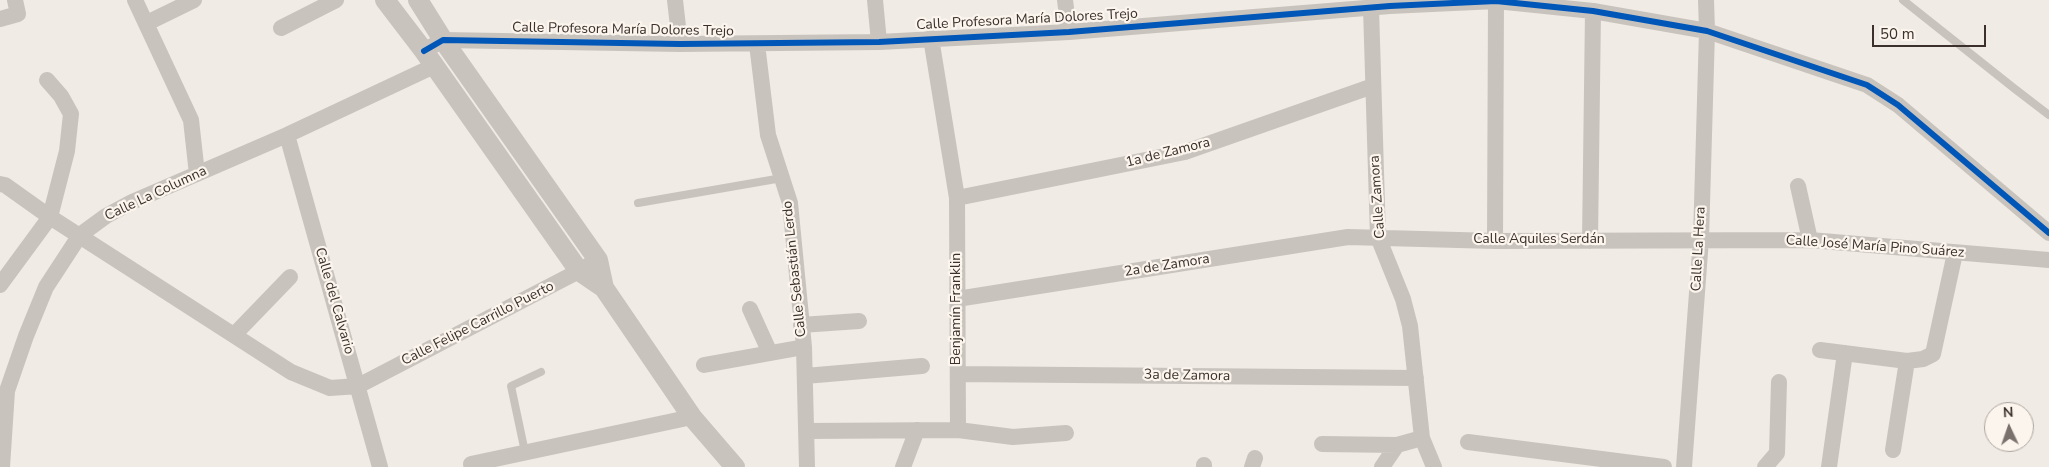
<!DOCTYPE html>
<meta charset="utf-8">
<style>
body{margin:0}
#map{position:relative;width:2049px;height:467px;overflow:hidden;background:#f0ebe5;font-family:"Nunito Sans",sans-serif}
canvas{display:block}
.north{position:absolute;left:1984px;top:402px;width:50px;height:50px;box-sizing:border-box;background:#fbf5ee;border:1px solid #aea6a0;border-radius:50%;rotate:357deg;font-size:14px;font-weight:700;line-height:20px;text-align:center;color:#3b302b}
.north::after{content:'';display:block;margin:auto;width:18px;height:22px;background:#7a716c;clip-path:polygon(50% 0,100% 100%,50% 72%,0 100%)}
.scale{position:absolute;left:1872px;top:25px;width:114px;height:22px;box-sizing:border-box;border:2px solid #3b302b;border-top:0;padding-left:6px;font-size:15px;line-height:18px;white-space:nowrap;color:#3b302b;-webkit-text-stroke:4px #fbf5ee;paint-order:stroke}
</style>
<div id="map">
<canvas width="2049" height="467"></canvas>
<div class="north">N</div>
<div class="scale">50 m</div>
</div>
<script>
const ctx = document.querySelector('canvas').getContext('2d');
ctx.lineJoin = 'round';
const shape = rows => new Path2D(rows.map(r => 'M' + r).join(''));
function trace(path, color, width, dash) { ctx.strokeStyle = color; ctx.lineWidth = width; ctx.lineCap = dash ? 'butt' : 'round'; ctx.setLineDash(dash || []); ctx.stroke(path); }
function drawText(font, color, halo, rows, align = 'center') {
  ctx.font = font + ' "Nunito Sans",sans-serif'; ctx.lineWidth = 4.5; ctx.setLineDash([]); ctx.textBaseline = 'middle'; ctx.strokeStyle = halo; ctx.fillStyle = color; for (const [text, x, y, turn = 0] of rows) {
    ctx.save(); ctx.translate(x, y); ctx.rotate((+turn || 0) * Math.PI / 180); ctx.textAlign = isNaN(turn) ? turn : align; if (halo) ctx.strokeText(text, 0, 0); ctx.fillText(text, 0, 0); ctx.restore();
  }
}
trace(shape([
 [1903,0,2015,89,2049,115],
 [638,203,782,178],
 [525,452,511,386,541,372]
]), '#c9c3be', 8);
trace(shape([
 [135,0,191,120,197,174],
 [675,0,680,44],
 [875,0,879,42],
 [1065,0,1069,32],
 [1371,8,1378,237,1403,299,1410,326,1422,438,1434,467],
 [0,19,18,14,15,0],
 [147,23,194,0],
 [281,28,336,0],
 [931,38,957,198,958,430],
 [757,44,768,135,790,203,804,347,807,467],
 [424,51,443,40,680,44,879,42,1069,32,1390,6,1496,1,1593,11,1707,31,1867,85,1898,105,2049,233],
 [287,135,380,467],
 [0,184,5,185,50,217,291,372,330,388,358,386,579,271,598,260],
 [1798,186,1810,240],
 [957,198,1185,152,1373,86],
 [1495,241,1496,1],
 [1590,241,1593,11],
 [0,285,50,217,67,151,71,114,61,96,47,80],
 [957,299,1348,237,1495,241,1810,240,2049,260],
 [750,309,770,353],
 [801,325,859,321],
 [234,335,290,277],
 [1820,350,1907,361,1923,359,1933,354,1955,253],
 [704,365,804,347],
 [958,374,1416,378],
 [805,376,922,366],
 [806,431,958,430,1013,437,1066,433],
 [1468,442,1664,467],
 [1322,444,1397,445,1422,438],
 [1893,450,1907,361],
 [471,464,692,417],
 [2,467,7,391,26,336,46,287,80,235,106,216,132,202,287,135,434,66],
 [903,467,917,430],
 [1204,467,1204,465],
 [1252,467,1255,458],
 [1382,467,1397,445],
 [1684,467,1701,239,1707,31,1706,0],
 [1765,467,1777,453,1779,382],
 [1829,467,1845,353]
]), '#c9c3be', 16);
trace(shape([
 [385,0,424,51,579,271,604,288],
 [418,0,443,40,598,260,604,288,692,417,735,467]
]), '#c9c3be', 20);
trace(shape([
 [424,51,443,40,680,44,879,42,1069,32,1390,6,1496,1,1593,11,1707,31,1867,85,1898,105,2049,233]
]), '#0057b8', 6);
drawText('14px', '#3b302b', '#fbf5ee', [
 ["Calle Profesora María Dolores Trejo",1027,20,-3],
 ["Calle Profesora María Dolores Trejo",623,30,1],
 ["1a de Zamora",1168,153,-14],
 ["Calle La Columna",156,194,-25],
 ["Calle Zamora",1378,197,-94],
 ["Calle Aquiles Serdán",1539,240],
 ["Calle José María Pino Suárez",1875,247,4],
 ["Calle La Hera",1699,249,-87],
 ["2a de Zamora",1167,266,-9],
 ["Calle Sebastián Lerdo",795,269,-96],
 ["Calle del Calvario",334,301,74],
 ["Benjamín Franklin",957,309,-90],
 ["Calle Felipe Carrillo Puerto",478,324,-27],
 ["3a de Zamora",1187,376,1]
]);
</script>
